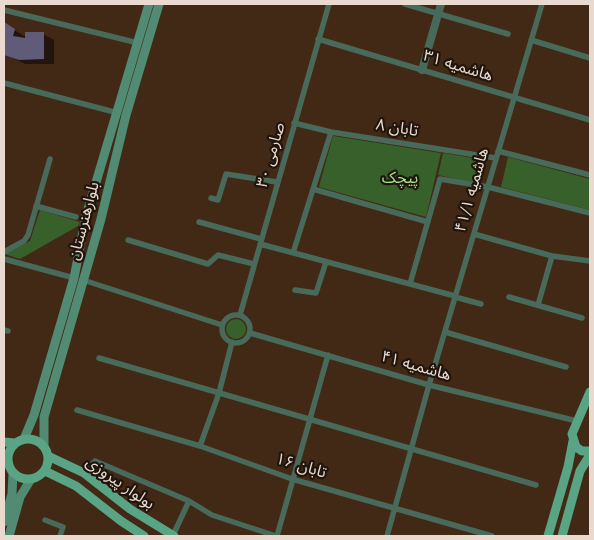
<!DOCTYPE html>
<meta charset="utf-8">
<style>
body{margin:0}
#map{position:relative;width:594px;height:540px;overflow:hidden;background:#422916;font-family:"PT Sans",sans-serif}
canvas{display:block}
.frame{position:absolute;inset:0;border:5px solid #ead9ce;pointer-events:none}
</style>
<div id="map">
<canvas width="594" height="540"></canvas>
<div class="frame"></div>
</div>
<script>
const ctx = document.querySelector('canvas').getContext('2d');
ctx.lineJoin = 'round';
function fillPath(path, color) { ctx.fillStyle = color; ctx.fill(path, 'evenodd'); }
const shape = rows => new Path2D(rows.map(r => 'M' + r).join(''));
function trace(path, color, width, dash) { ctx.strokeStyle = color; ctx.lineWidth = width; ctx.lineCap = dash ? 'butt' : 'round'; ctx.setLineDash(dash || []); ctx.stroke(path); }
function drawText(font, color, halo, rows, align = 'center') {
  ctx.font = font + ' "PT Sans","Noto Sans Arabic",sans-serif'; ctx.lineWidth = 4.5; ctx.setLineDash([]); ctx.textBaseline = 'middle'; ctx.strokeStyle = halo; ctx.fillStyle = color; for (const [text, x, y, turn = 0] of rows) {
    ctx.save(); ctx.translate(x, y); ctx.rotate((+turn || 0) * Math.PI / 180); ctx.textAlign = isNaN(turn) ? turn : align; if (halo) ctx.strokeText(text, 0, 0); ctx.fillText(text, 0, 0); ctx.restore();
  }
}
fillPath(shape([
 [333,136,441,153,426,217,319,187],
 [443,153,480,159,475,183,438,175],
 [508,157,590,179,590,210,501,187],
 [40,210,80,222,78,226,20,259,5,254,30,241],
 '226 329a10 10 0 1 1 20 0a10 10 0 1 1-20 0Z'
]), '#38602a');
fillPath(shape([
 [4,24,26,37,43,34,54,40,54,64,25,64,4,54]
]), '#0007');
fillPath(shape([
 [4,22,15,29,13,36,25,38,25,32,44,32,44,59,19,60,4,55]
]), '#5f5b79');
trace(shape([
 [405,4,508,34],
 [4,10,138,43],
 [318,39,590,120],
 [531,40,590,58],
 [4,83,118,113],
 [294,123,331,132,496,158],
 [498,151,590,175],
 [313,189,428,222],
 [211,198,218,200,226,174,277,182],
 [36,206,76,217],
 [199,222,261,239],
 [474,234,552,256,590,261],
 [128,240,208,264,218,255,254,264],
 [260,244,455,296],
 [4,252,24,241,28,235,50,159],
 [293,253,331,132],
 [4,259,74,278],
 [83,280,222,325],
 [410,284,440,179,488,187,590,213],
 [295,290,316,293,326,262],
 [455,297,481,304],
 [509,297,582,318],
 [538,305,552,256],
 '222 329a14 14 0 1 1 28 0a14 14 0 1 1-28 0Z',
 [240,315,329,4],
 [4,330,8,331],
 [445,332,566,367],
 [250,333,429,385,577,421],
 [99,358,536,485],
 [77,410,200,446,292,479,492,536],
 [200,446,219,393,232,342],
 [84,473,95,461,189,501,212,515,276,536],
 [45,520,63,527,60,536],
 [175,531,189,501],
 [277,536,328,355],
 [387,536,429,385,542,4]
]), '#476a5b', 5.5);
trace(shape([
 [422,70,441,4]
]), '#476a5b', 8);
trace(shape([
 [24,439,34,415,74,278,86,216,149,4],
 [44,446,44,417,101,219,126,115,159,4],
 [4,522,12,494,13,473],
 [9,536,20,497,31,479]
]), '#518b73', 9);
trace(shape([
 [590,392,572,434,576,447,582,451,590,451],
 '8 459a20 20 0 1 1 40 0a20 20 0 1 1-40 0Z',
 [4,442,15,443],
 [48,456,84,473,130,509,174,536],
 [45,471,76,486,121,521,144,536],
 [548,536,568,467,573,441],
 [562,536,580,471,590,455]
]), '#58a485', 9);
drawText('16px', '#ead9ce', '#20150d', [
 ["هاشمیه ۳۱",458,66,17],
 ["تابان ۸",397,128,9],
 ["صارمی ۳۰",271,155,-74],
 ["هاشمیه ۴۱/۱",472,190,-74],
 ["بلوارهنرستان",84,221,-75],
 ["هاشمیه ۴۱",416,366,16],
 ["تابان ۱۶",301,466,17],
 ["بولوار پیروزی",120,483,35]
]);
drawText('16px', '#a2e58c', '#20150d', [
 ["پیچک",400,178]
]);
</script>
